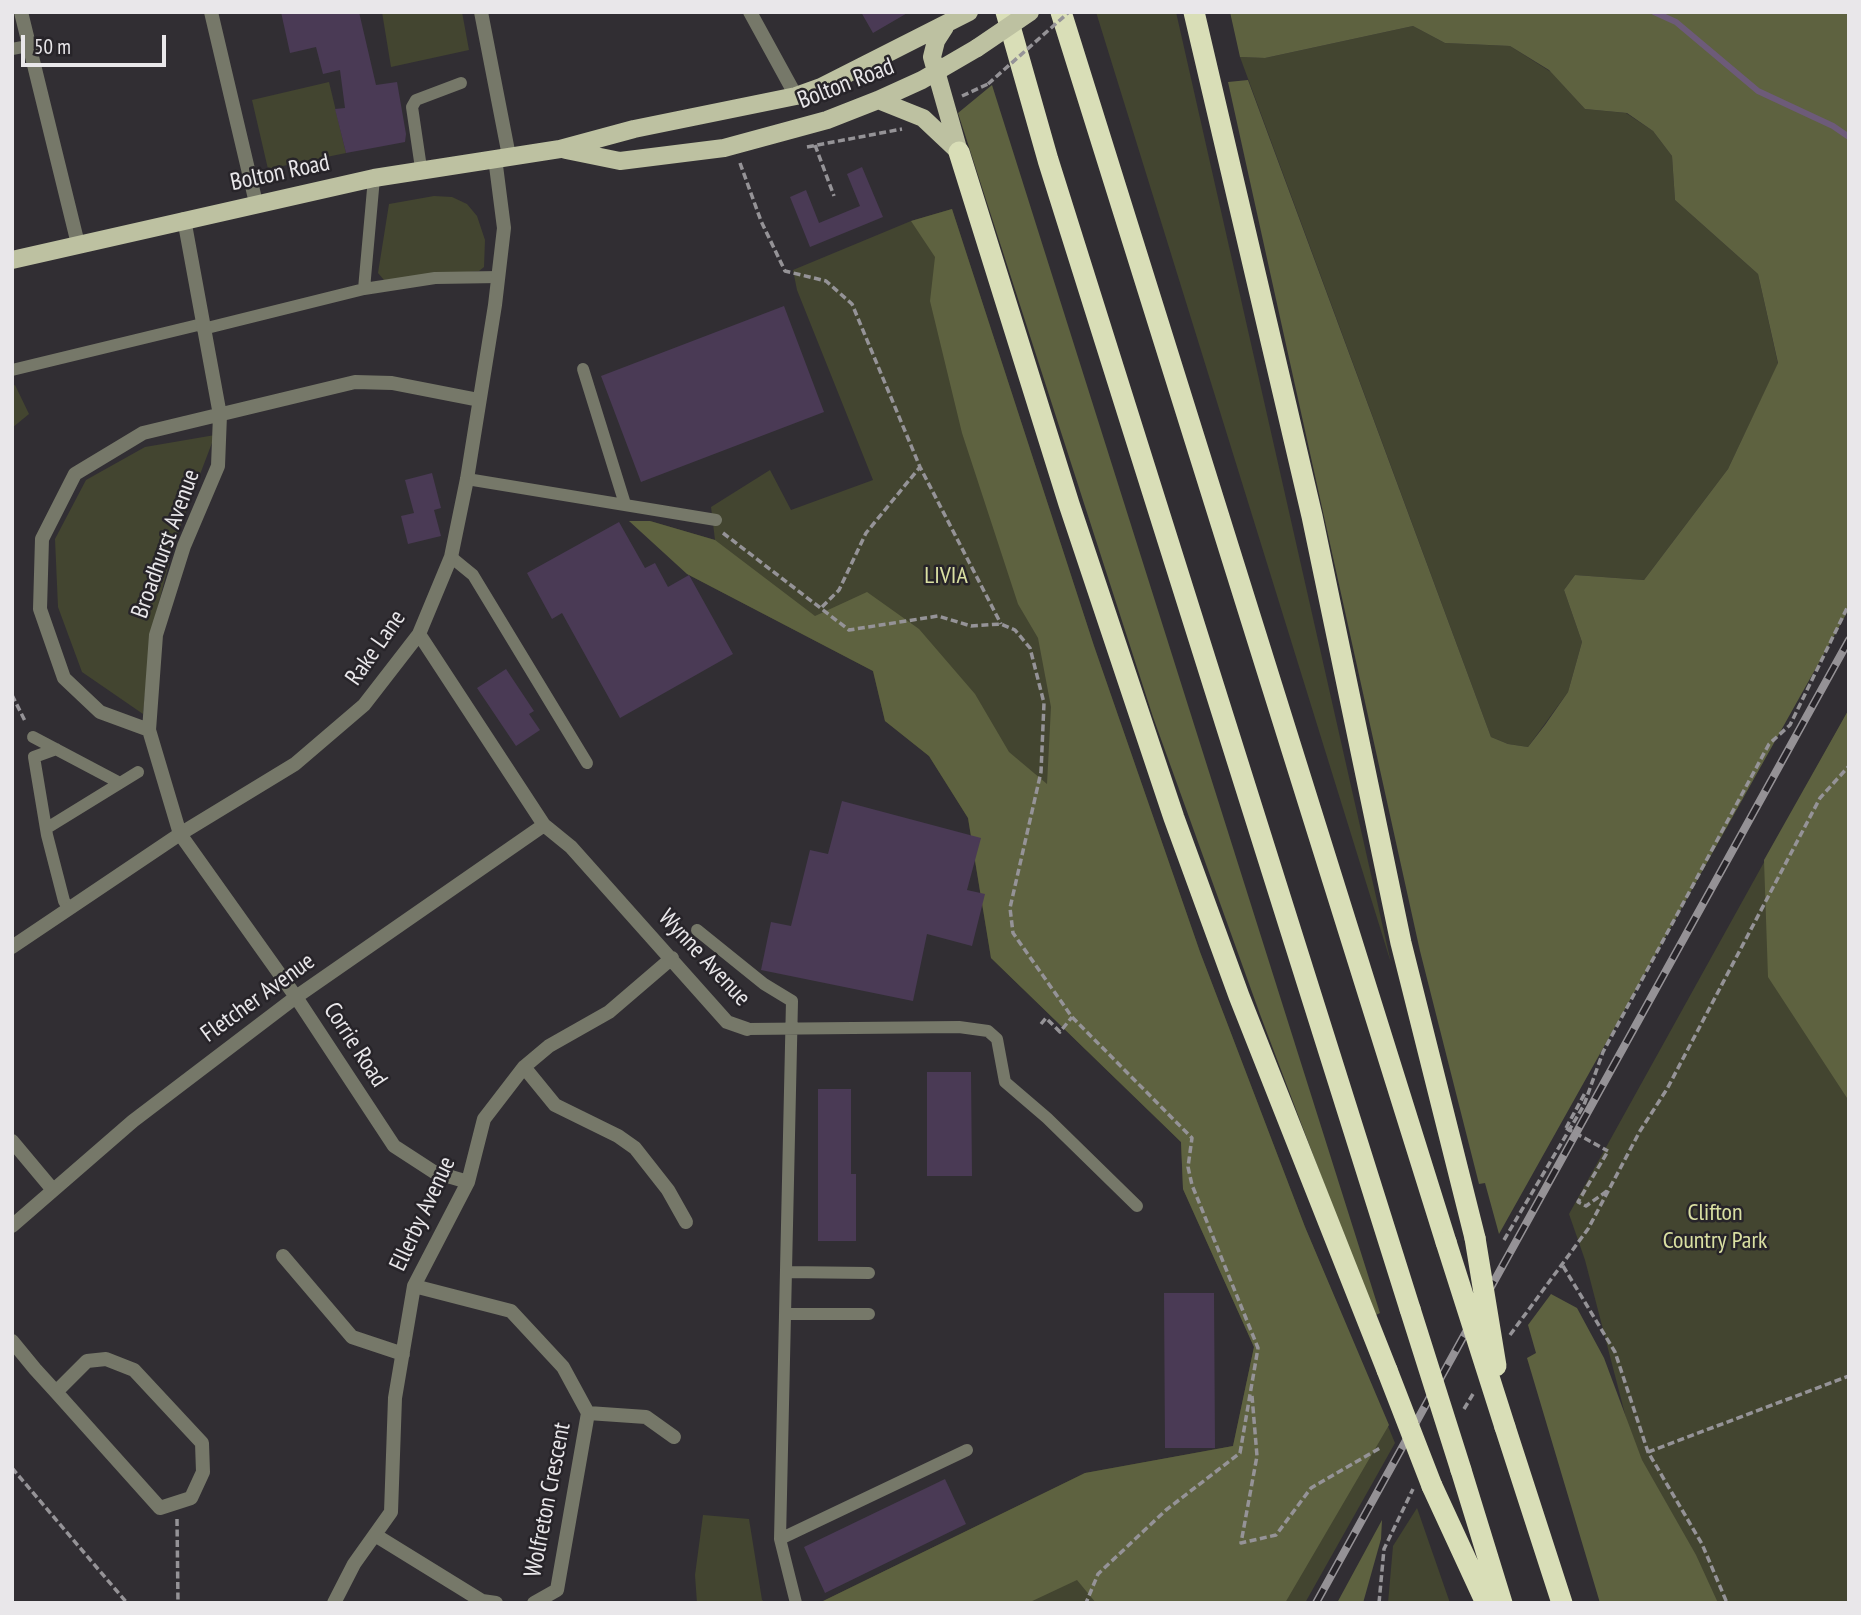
<!DOCTYPE html>
<style>
body{margin:0}
#map{position:relative;width:1861px;height:1615px;overflow:hidden;background:#312e33;font-family:"PT Sans Narrow",sans-serif}
canvas{display:block}
.frame{position:absolute;inset:0;border:14px solid #e9e7ea;pointer-events:none}
.scale{position:absolute;left:21px;top:35px;width:145px;height:32px;box-sizing:border-box;border:4px solid #e9e7ea;border-top:0;padding-left:9px;font-size:21px;line-height:24px;white-space:nowrap;color:#e9e7ea;-webkit-text-stroke:5px #272429;paint-order:stroke}
</style>
<div id="map">
<canvas width="1861" height="1615"></canvas>
<div class="frame"></div>
<div class="scale">50 m</div>
</div>
<script>
const ctx = document.querySelector('canvas').getContext('2d');
ctx.lineJoin = 'round';
function fillPath(path, color) { ctx.fillStyle = color; ctx.fill(path, 'evenodd'); }
const shape = rows => new Path2D(rows.map(r => 'M' + r).join(''));
function trace(path, color, width, dash) { ctx.strokeStyle = color; ctx.lineWidth = width; ctx.lineCap = dash ? 'butt' : 'round'; ctx.setLineDash(dash || []); ctx.stroke(path); }
function drawText(font, color, halo, rows, align = 'center') {
  ctx.font = font + ' "PT Sans Narrow",sans-serif'; ctx.lineWidth = 5; ctx.setLineDash([]); ctx.textBaseline = 'middle'; ctx.strokeStyle = halo; ctx.fillStyle = color; for (const [text, x, y, turn = 0] of rows) {
    ctx.save(); ctx.translate(x, y); ctx.rotate((+turn || 0) * Math.PI / 180); ctx.textAlign = isNaN(turn) ? turn : align; if (halo) ctx.strokeText(text, 0, 0); ctx.fillText(text, 0, 0); ctx.restore();
  }
}
fillPath(shape([
 [382,12,462,12,469,50,391,67],
 [1096,12,1176,12,1391,963],
 [1413,26,1445,43,1510,46,1551,72,1585,109,1626,113,1653,131,1672,156,1675,200,1758,274,1778,364,1728,469,1644,580,1575,575,1564,590,1582,642,1568,692,1528,747,1508,744,1491,737,1240,57,1265,58],
 [329,82,346,153,268,169,252,100],
 [434,196,452,197,467,204,477,216,485,240,484,267,479,271,384,280,378,273,389,204],
 [952,209,1094,646,1200,952,1305,1227,1395,1443,1305,1603,819,1603,1085,1473,1233,1446,1254,1347,1183,1189,1181,1142,991,958,968,818,929,756,885,721,873,671,689,575,650,521,715,540,711,507,770,470,791,510,873,480,797,290,793,270,911,221],
 [15,385,29,414,12,428,12,386],
 [215,435,175,540,151,633,143,714,82,672,58,607,55,539,86,480,145,447],
 [1849,709,1849,1603,1674,1603,1585,1260,1569,1214],
 [1417,1508,1450,1603,1388,1603,1393,1546],
 [703,1515,749,1519,762,1600,766,1603,697,1603,695,1575]
]), '#434530');
fillPath(shape([
 [1230,12,1849,12,1849,609,1499,1234,1485,1183,1479,1184,1420,951,1228,82,1248,80,1491,737,1508,744,1528,747,1545,725,1568,692,1582,642,1564,590,1575,575,1644,580,1728,469,1778,363,1758,274,1675,200,1672,156,1653,131,1627,113,1585,109,1549,70,1510,46,1445,43,1413,26,1265,58,1240,57],
 [992,85,1380,1313,1374,1316,1261,1017,1153,717,958,113],
 [952,209,1094,646,1200,952,1305,1227,1389,1425,1285,1603,1096,1603,1077,1580,1028,1603,819,1603,1085,1473,1233,1446,1254,1347,1183,1189,1181,1142,991,958,968,818,929,756,885,721,873,671,687,574,629,521,650,521,715,540,815,616,867,592,919,629,975,694,1009,752,1047,784,1051,707,1038,638,1018,604,962,433,930,301,935,257,911,221],
 [1849,709,1849,1101,1768,977,1764,860],
 [1551,1294,1577,1308,1604,1358,1642,1460,1696,1555,1718,1603,1600,1603,1527,1358,1536,1353,1528,1325],
 [1382,1520,1381,1539,1363,1603,1337,1603]
]), '#5e6240');
trace(shape([
 [1654,12,1676,22,1758,91,1833,126,1849,137]
]), '#6d5b79', 6);
fillPath(shape([
 [281,12,359,12,376,85,397,82,406,134,405,142,346,153,335,109,345,108,340,70,323,74,316,47,290,53],
 [861,12,909,12,873,33],
 [862,167,883,217,810,247,790,197,806,190,819,223,860,206,847,174],
 [784,306,824,412,641,482,601,376],
 [432,473,441,508,434,510,441,536,408,544,401,516,414,513,405,480],
 [619,522,645,568,655,563,668,587,689,575,733,654,620,718,562,613,552,619,527,573],
 [506,669,534,711,529,714,540,730,516,746,477,688],
 [842,801,981,838,967,890,985,894,972,946,927,934,913,1001,761,970,771,922,791,926,810,850,828,854],
 [927,1072,971,1072,972,1176,927,1176],
 [818,1089,851,1089,851,1174,856,1174,856,1241,818,1241],
 [1164,1293,1214,1293,1215,1448,1165,1448],
 [945,1479,966,1524,825,1593,804,1547]
]), '#4a3a55');
trace(shape([
 [962,96,988,84],
 [815,145,834,196],
 [807,147,902,129],
 [740,163,761,221,785,271,826,281,852,304,920,467,1001,624],
 [723,533,849,630,938,616,971,626,1001,624,1015,630,1030,648,1044,703,1041,772,1010,908,1013,933,1072,1017,1192,1138,1188,1167,1192,1185,1258,1348,1240,1453,1166,1510,1098,1574,1086,1603],
 [822,607,839,590,866,533,920,467],
 [12,695,26,723],
 [1041,1024,1046,1018,1060,1032,1072,1017],
 [1566,1128,1585,1093],
 [1607,1191,1586,1206,1578,1202,1608,1151],
 [1504,1240,1584,1105,1603,1052,1769,744,1790,725,1849,604],
 [1563,1266,1615,1352,1648,1452,1702,1544,1727,1603],
 [1510,1335,1588,1229,1640,1131,1667,1089,1820,798,1849,766],
 [1252,1396,1257,1456,1241,1543,1276,1535,1311,1488,1380,1448],
 [1464,1409,1473,1394],
 [1648,1452,1849,1376],
 [12,1468,127,1603],
 [177,1519,178,1603],
 [1379,1603,1384,1549,1413,1489]
]), '#959397', 3.5, [7, 3.5]);
trace(shape([
 [12,49,28,46],
 [421,168,412,107,416,100,461,83],
 [364,289,435,278,499,277],
 [203,329,364,289,374,178],
 [583,369,625,504],
 [12,370,202,324],
 [467,479,716,520],
 [451,557,473,575,587,763],
 [33,737,120,783],
 [56,749,34,757,47,835,64,901,69,909],
 [47,828,138,772],
 [697,930,764,984,792,1001,780,1539,796,1603],
 [747,1029,959,1027,988,1031,997,1039,1005,1082,1047,1118,1137,1206],
 [786,1272,869,1273],
 [785,1314,869,1314],
 [780,1539,967,1450]
]), '#767869', 12);
trace(shape([
 [21,12,78,244],
 [211,12,256,203],
 [481,12,509,156],
 [750,12,796,96],
 [184,219,220,415,218,466,184,546,156,635,149,730,180,834,296,997,394,1146,434,1172,468,1182],
 [419,634,544,825,571,847,727,1022,747,1029],
 [149,730,100,712,64,678,40,609,42,539,75,474,143,433,355,382,392,383,479,400],
 [12,947,180,834,295,764,364,705,419,634,451,557,467,479,495,305,504,228,495,158],
 [524,1067,555,1105,618,1136,635,1148,668,1190,686,1222],
 [12,1141,53,1190],
 [12,1226,133,1121,296,997,544,825],
 [283,1256,352,1337,403,1354],
 [414,1286,511,1311,563,1367,588,1413,557,1590,534,1603],
 [12,1341,35,1369,56,1392,160,1508,191,1498,203,1472,202,1443,134,1370,106,1359,87,1361,56,1392],
 [588,1413,646,1417,674,1437],
 [375,1535,482,1601,496,1603],
 [334,1603,354,1564,391,1512,395,1398,414,1286,468,1182,484,1119,524,1067,549,1046,609,1012,672,958]
]), '#767869', 14);
trace(shape([
 [945,27,936,41,932,57,959,152],
 [878,100,923,118,957,150],
 [566,150,620,161,724,148,827,120,878,100,922,80,977,48],
 [12,260,374,178,560,149,634,129,796,96,821,87,969,12]
]), '#bdc1a1', 18);
trace(shape([
 [1006,12,1048,160,1410,1309],
 [1061,12,1446,1242],
 [1194,12,1312,516,1401,943,1475,1238],
 [959,152,1069,504,1174,818,1239,996,1387,1370],
 [1505,1427,1562,1603],
 [1461,1470,1502,1603],
 [1432,1486,1486,1603]
]), '#d9deb7', 21);
const rail = shape([
 [1316,1603,1849,640]
]);
trace(rail, '#959296', 8);
trace(rail, '#272429', 5, [16]);
trace(shape([
 [988,84,1069,12],
 [1566,1128,1608,1151]
]), '#959397', 3.5, [7, 3.5]);
trace(shape([
 [977,48,1030,12]
]), '#bdc1a1', 18);
trace(shape([
 [1475,1238,1496,1366],
 [1446,1242,1505,1427],
 [1410,1309,1461,1470],
 [1387,1370,1432,1486]
]), '#d9deb7', 21);
drawText('24px', '#e9e7ea', '#272429', [
 ["Bolton Road",846,84,-21],
 ["Bolton Road",280,173,-12],
 ["Broadhurst Avenue",166,544,-70],
 ["Rake Lane",376,648,-55],
 ["Wynne Avenue",704,958,47],
 ["Fletcher Avenue",258,998,-36],
 ["Corrie Road",355,1045,57],
 ["Ellerby Avenue",423,1214,-65],
 ["Wolfreton Crescent",548,1500,-79]
]);
drawText('24px', '#dae0a2', '#272429', [
 ["LIVIA",946,576],
 ["Clifton",1715,1213],
 ["Country Park",1715,1241]
]);
</script>
